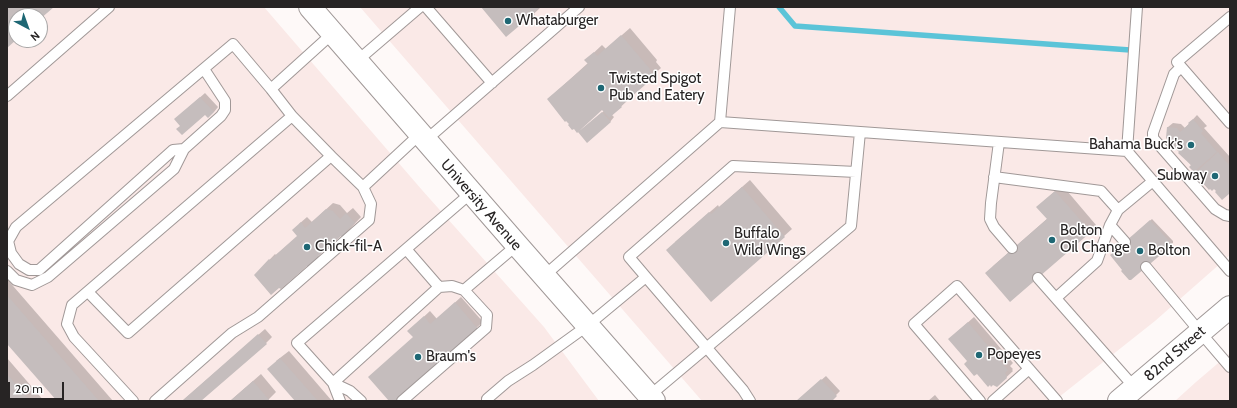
<!DOCTYPE html>
<style>
body{margin:0}
#map{position:relative;width:1237px;height:408px;overflow:hidden;background:#fef9f8;font-family:Cabin,sans-serif}
canvas{display:block}
.frame{position:absolute;inset:0;border:8px solid #272424;pointer-events:none}
.north{position:absolute;left:8px;top:8px;width:40px;height:40px;box-sizing:border-box;background:#fff;border:1px solid #a9a7a7;border-radius:50%;rotate:139deg;font-size:11px;font-weight:700;line-height:16px;text-align:center;color:#272424}
.north::after{content:'';display:block;margin:auto;width:14px;height:18px;background:#1e6774;clip-path:polygon(50% 0,100% 100%,50% 72%,0 100%)}
.scale{position:absolute;left:8px;top:382px;width:56px;height:18px;box-sizing:border-box;border:2px solid #272424;border-top:0;padding-left:5px;font-size:12px;line-height:14px;white-space:nowrap;color:#272424;-webkit-text-stroke:3px #fff;paint-order:stroke}
</style>
<div id="map">
<canvas width="1237" height="408"></canvas>
<div class="frame"></div>
<div class="north">N</div>
<div class="scale">20 m</div>
</div>
<script>
const ctx = document.querySelector('canvas').getContext('2d');
ctx.lineJoin = 'round';
function fillPath(path, color) { ctx.fillStyle = color; ctx.fill(path, 'evenodd'); }
const shape = rows => new Path2D(rows.map(r => 'M' + r).join(''));
function trace(path, color, width, dash) { ctx.strokeStyle = color; ctx.lineWidth = width; ctx.lineCap = dash ? 'butt' : 'round'; ctx.setLineDash(dash || []); ctx.stroke(path); }
function drawText(font, color, halo, rows, align = 'center') {
  ctx.font = font + ' Cabin,sans-serif'; ctx.lineWidth = 3; ctx.setLineDash([]); ctx.textBaseline = 'middle'; ctx.strokeStyle = halo; ctx.fillStyle = color; for (const [text, x, y, turn = 0] of rows) {
    ctx.save(); ctx.translate(x, y); ctx.rotate((+turn || 0) * Math.PI / 180); ctx.textAlign = isNaN(turn) ? turn : align; if (halo) ctx.strokeText(text, 0, 0); ctx.fillText(text, 0, 0); ctx.restore();
  }
}
fillPath(shape([
 [7,7,264,7,422,190,544,327,599,401,7,401],
 [16,16,40,16,40,40,16,40],
 [360,7,1230,7,1230,255,1155,321,1054,401,702,401],
 [1230,353,1230,401,1175,401,1196,382]
]), '#fae9e7');
fillPath(shape([
 [482,7,540,7,540,8,526,21],
 [630,28,657,60,656,62,661,68,628,98,629,99,612,115,614,117,610,122,584,128,604,111,602,109,570,124,556,92,588,63,586,60,602,45,606,49],
 [205,93,218,107,214,112,205,114,181,126,180,115],
 [1197,115,1207,126,1204,128,1230,157,1230,193,1217,191,1204,180,1170,141,1168,127,1173,123,1181,124,1185,128],
 [750,180,792,229,712,300,675,242,718,205,719,207],
 [1062,185,1096,225,1090,231,992,267,1048,218,1044,201],
 [333,203,340,205,347,213,353,208,361,217,347,232,342,236,341,234,318,256,281,288,255,275,275,254,276,255,298,236,299,224,307,217,312,222],
 [1152,219,1173,241,1173,243,1170,245,1124,270,1111,255],
 [7,279,113,401,58,401,7,342],
 [461,297,483,322,393,401,390,401,369,377,414,337,415,325,430,311,437,319],
 [974,317,1013,363,1010,366,1013,369,1012,370,1013,371,997,386,968,361,956,333],
 [265,329,272,337,266,343,200,401,182,401],
 [289,351,332,401,297,401,276,361],
 [7,358,44,401,7,401],
 [261,374,276,392,267,401,230,401],
 [826,376,840,391,830,401,797,401],
 [935,395,940,401,928,401]
]), '#0003');
trace(shape([
 [779,7,795,26,1130,50]
]), '#5bc4d8', 5.5);
fillPath(shape([
 [7,7,54,7,40,19,40,16,16,16,16,40,7,48],
 [481,7,540,7,533,13,535,15,526,22,525,21,506,37],
 [621,35,650,69,649,70,654,77,621,106,622,107,609,118,602,110,577,133,574,129,572,130,568,125,569,124,566,121,565,122,547,99,588,64,584,60,594,52,597,56],
 [200,97,214,112,208,118,205,115,182,135,176,129,180,126,174,119],
 [602,112,611,122,587,143,578,132],
 [1193,119,1203,131,1201,133,1217,152,1194,172,1189,167,1191,165,1178,153,1179,152,1175,148,1173,149,1168,143,1169,141,1166,138,1167,127,1177,128,1180,132,1189,124,1188,123],
 [1218,152,1230,166,1230,195,1229,194,1222,200,1215,192,1216,191,1214,189,1212,191,1210,189,1209,190,1201,181,1203,180,1196,172],
 [742,187,785,237,711,302,666,250,709,212,711,214],
 [1055,191,1091,232,1010,302,985,273,1047,219,1036,207],
 [326,209,333,211,340,219,346,213,355,223,346,231,347,232,342,237,341,236,318,256,319,257,308,267,307,266,281,289,279,288,271,295,254,275,269,259,270,260,297,236,292,230,301,222,305,228],
 [1150,220,1171,243,1171,246,1131,280,1129,280,1121,271,1122,270,1110,255],
 [7,295,99,401,57,401,7,344],
 [455,302,478,329,395,401,389,401,368,377,413,337,407,331,424,316,430,324],
 [968,322,1008,370,1005,373,1007,376,1006,376,1007,378,997,387,993,385,991,387,990,385,988,387,977,374,974,376,964,364,967,361,948,339],
 [258,334,267,344,201,401,182,401],
 [280,358,318,401,295,401,267,369],
 [7,374,30,401,7,401],
 [821,379,837,396,832,401,796,401],
 [253,381,270,401,230,401]
]), '#c5bdbd');
const service = shape([
 [426,7,492,83],
 [1230,17,1177,62,1230,123],
 [357,61,420,7],
 [1181,67,1174,74,1153,133,1153,138,1215,209,1225,215,1230,216],
 [7,96,109,7],
 [720,122,1127,151,1230,271],
 [426,140,579,7],
 [999,142,991,203,990,219,994,227,1012,248],
 [1127,151,1137,7],
 [331,156,292,116,271,89,333,33],
 [994,177,1101,191,1118,210],
 [363,187,420,134],
 [1110,225,1125,242],
 [8,241,11,253,19,264,29,270,39,270,173,150,184,149,221,116,225,110,225,101,204,69],
 [7,243,16,227,233,44,271,89],
 [406,249,439,287],
 [1146,267,1200,332,1230,367],
 [7,271,16,280,32,285,48,277,174,169,184,149],
 [544,276,720,122,730,7],
 [646,277,629,257,733,166,856,172],
 [1038,278,1135,388],
 [88,292,128,333,331,156,363,187,371,204,369,220,258,317,232,333,155,401],
 [1056,298,1097,261,1110,225,1118,210,1153,181],
 [333,383,439,287,452,286,464,290,517,245],
 [333,383,350,391,361,401],
 [648,397,851,226,860,132],
 [133,401,74,337,67,324,72,305,292,116],
 [340,401,333,383,297,343,471,193],
 [402,401,486,328,487,315,464,290],
 [487,401,487,399,508,381,533,365,587,326,646,277,743,390,750,401],
 [980,401,914,324,957,286,1057,401],
 [993,401,1029,369]
]);
const secondary = shape([
 [310,7,517,245,654,401],
 [1119,401,1230,307]
]);
trace(service, '#a09897', 12);
trace(secondary, '#a09897', 24);
trace(service, '#fff', 10);
trace(secondary, '#fff', 22);
for (const [x, y, r, color] of [
 [508,21,4,"#1e6774"],
 [601,88,4,"#1e6774"],
 [1191,145,4,"#1e6774"],
 [1215,176,4,"#1e6774"],
 [1052,240,4,"#1e6774"],
 [726,243,4,"#1e6774"],
 [307,247,4,"#1e6774"],
 [1140,251,4,"#1e6774"],
 [979,355,4,"#1e6774"],
 [418,357,4,"#1e6774"]
]) { const dot = new Path2D(); dot.arc(x, y, r, 0, 2 * Math.PI); ctx.fillStyle = color; ctx.fill(dot); trace(dot, '#fff', 1.5); }
drawText('15px', '#272424', '#fff', [
 ["Whataburger",516,21],
 ["Twisted Spigot",609,79],
 ["Pub and Eatery",609,96],
 ["Bahama Buck's",1183,145,"right"],
 ["Subway",1207,176,"right"],
 ["Bolton",1060,231],
 ["Oil Change",1060,248],
 ["Buffalo",734,234],
 ["Wild Wings",734,251],
 ["Chick-fil-A",315,247],
 ["Bolton",1148,251],
 ["Popeyes",987,355],
 ["Braum's",426,357]
], 'left');
drawText('15px', '#272424', '#fff', [
 ["University Avenue",481,205,49],
 ["82nd Street",1175,354,-41]
]);
</script>
